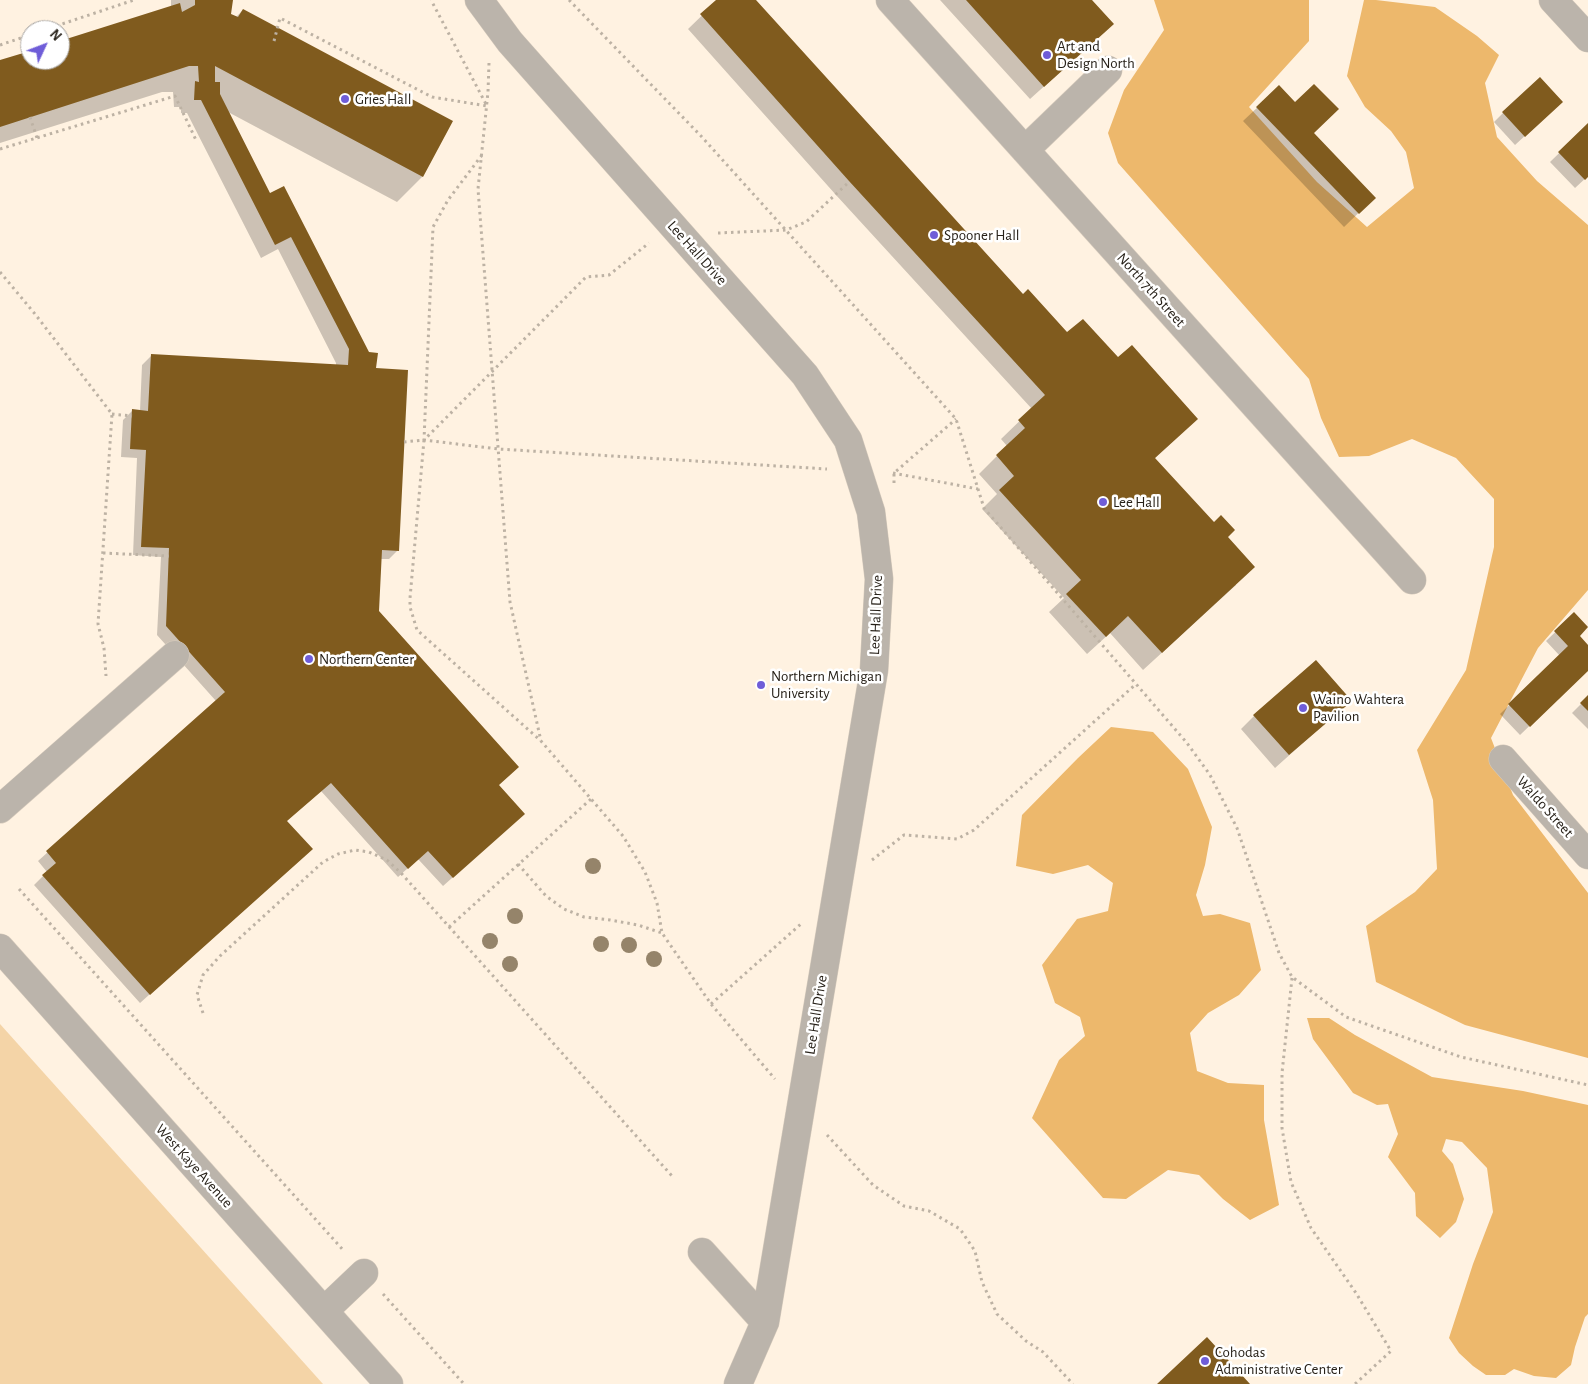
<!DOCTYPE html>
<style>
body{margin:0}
#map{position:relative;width:1588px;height:1384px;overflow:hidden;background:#fff2e1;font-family:"Alegreya Sans",sans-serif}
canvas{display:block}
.north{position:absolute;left:20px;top:20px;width:50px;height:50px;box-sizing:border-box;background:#fff;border:1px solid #a9a6a3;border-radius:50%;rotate:47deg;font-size:14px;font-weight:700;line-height:20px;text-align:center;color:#272119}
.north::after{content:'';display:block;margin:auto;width:18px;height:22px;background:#6f5dd8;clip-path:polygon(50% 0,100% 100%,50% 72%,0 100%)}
</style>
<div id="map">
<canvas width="1588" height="1384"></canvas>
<div class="north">N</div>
</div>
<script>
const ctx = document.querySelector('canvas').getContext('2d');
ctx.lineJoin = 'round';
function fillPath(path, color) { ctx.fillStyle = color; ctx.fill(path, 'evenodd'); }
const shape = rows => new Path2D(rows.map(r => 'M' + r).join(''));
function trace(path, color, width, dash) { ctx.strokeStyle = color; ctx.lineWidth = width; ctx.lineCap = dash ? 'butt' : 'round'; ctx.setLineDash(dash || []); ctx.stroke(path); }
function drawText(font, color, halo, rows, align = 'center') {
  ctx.font = font + ' "Alegreya Sans",sans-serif'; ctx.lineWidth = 5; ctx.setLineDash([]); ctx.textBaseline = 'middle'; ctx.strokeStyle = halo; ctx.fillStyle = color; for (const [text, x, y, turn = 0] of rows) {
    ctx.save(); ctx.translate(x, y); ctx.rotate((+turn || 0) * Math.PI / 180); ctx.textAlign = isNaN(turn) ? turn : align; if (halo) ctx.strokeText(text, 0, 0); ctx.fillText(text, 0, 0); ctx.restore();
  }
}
fillPath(shape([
 [0,1024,323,1384,0,1384]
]), '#f4d4a7');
fillPath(shape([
 [1154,0,1309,0,1309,41,1249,107,1317,182,1367,227,1414,188,1406,152,1391,131,1365,107,1347,76,1364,0,1376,0,1435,7,1477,36,1499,55,1485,83,1497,137,1537,181,1588,225,1588,590,1538,648,1491,738,1513,795,1588,893,1588,1058,1465,1025,1376,982,1366,926,1415,892,1437,869,1433,800,1417,750,1466,670,1494,547,1494,499,1456,458,1412,439,1369,456,1339,457,1321,418,1309,379,1118,163,1108,133,1124,90,1164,30],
 [1111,727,1153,732,1188,769,1212,827,1205,865,1196,895,1203,916,1220,914,1250,923,1261,970,1239,995,1208,1013,1190,1033,1197,1071,1228,1083,1264,1085,1264,1120,1279,1205,1250,1220,1223,1199,1199,1175,1168,1170,1126,1199,1103,1198,1032,1118,1059,1060,1085,1036,1080,1017,1055,1003,1042,965,1077,919,1108,911,1113,883,1088,865,1053,874,1016,866,1022,815,1078,758],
 [1307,1018,1329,1018,1355,1035,1432,1077,1523,1091,1588,1105,1588,1314,1585,1317,1575,1347,1571,1365,1556,1378,1534,1376,1514,1369,1505,1375,1486,1375,1473,1366,1459,1353,1449,1338,1473,1264,1493,1212,1487,1168,1462,1142,1446,1139,1442,1151,1453,1164,1464,1199,1456,1222,1440,1238,1416,1216,1415,1193,1388,1157,1398,1134,1388,1104,1377,1105,1353,1093,1313,1039]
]), '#edb86c');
fillPath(shape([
 [171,0,232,0,230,14,236,17,243,10,451,122,422,177,397,202,228,112,270,194,374,369,398,550,389,559,381,559,378,612,498,786,514,823,443,886,418,859,398,877,321,791,286,821,302,858,140,1003,34,885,47,872,38,861,216,701,157,635,161,557,133,555,137,458,121,457,123,420,132,411,140,411,142,365,151,356,336,367,336,363,278,249,261,258,187,113,181,113,181,107,174,107,173,92,162,92,0,143,0,61,30,52,30,60,60,60,60,42,171,7],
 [718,0,754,0,1023,296,1067,334,1118,359,1197,419,1154,459,1226,538,1236,585,1143,670,1110,633,1087,654,1049,612,1064,598,982,509,997,494,979,474,1007,446,1001,439,1032,409,836,195,688,29],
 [940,0,1091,0,1099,37,1030,99],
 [1279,87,1313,134,1374,198,1344,227,1243,121],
 [1553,110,1515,145,1494,122,1503,113],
 [1588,125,1588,176,1575,188,1550,162],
 [1574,614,1578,636,1588,646,1588,670,1520,735,1500,714,1560,656,1546,641],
 [1588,697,1588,729,1572,713],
 [1350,701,1275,768,1241,729,1254,716]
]), '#0003');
fillPath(shape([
 [195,0,233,0,231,14,238,17,243,9,453,121,423,177,215,66,215,82,220,82,220,94,270,193,284,186,369,352,378,353,376,368,408,370,399,551,382,550,379,611,519,767,499,785,525,814,453,878,428,851,408,869,331,783,287,821,313,849,150,995,42,875,56,863,46,851,225,692,166,626,169,548,141,547,146,450,130,449,132,409,148,411,151,354,348,365,349,349,291,237,275,245,201,100,194,100,195,81,199,82,198,66,189,66,0,127,0,60,30,51,30,60,60,60,60,41,180,3,182,12,195,5],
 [716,0,756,0,1023,294,1028,289,1067,332,1083,319,1118,357,1132,345,1198,419,1155,458,1214,522,1221,515,1235,530,1228,537,1255,567,1162,653,1128,616,1106,637,1066,594,1081,580,999,490,1014,476,996,455,1025,428,1018,420,1045,395,849,181,700,14],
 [966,0,1092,0,1114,24,1044,87],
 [1540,77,1563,102,1525,137,1502,112],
 [1314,84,1339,109,1314,133,1376,198,1359,214,1256,107,1279,85,1295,102],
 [1588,123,1588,177,1585,180,1558,152],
 [1574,612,1588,627,1580,636,1588,645,1588,671,1530,727,1508,704,1568,646,1554,631],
 [1316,660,1352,701,1289,755,1253,715],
 [1588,695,1588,711,1580,703],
 [1207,1337,1250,1384,1157,1384]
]), '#805b1e');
const minor = shape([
 [479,0,510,42,805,375,848,440,871,512,879,579,874,670,765,1322,738,1384],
 [890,0,1412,580],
 [1553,0,1588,38],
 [1025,150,1108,70],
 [1503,759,1588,855],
 [0,809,175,655],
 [0,948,389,1384],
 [702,1252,765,1322],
 [324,1311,364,1273]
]);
trace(minor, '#d8ccbd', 29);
trace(shape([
 [569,0,701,136,956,419,984,508,1187,743,1210,775,1237,828,1279,953,1292,977,1346,1017,1461,1057,1588,1085],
 [44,30,134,0],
 [274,41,280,18,432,97,487,106,431,0],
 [0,45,30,35],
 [489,63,488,92,478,189,510,602,541,741],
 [30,117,37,138],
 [0,149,175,96,196,140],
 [482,155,448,200,433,227,424,440,586,277,609,275,649,243],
 [718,233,786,230,806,222,849,182],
 [0,272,35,314,112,414,98,624,104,648,106,676],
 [112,414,132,416],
 [424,440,410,598,410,607,417,630,541,741,623,836,645,872,657,903,662,933,711,1004,775,1079],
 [404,442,424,440,498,449,827,469],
 [893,473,978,489],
 [894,483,894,473,956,419],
 [103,553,169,556],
 [872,860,904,835,957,839,974,830,1136,684],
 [518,864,546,896,564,909,584,917,610,920,638,925,662,933],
 [19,889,344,1251],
 [449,927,591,799],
 [1292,978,1282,1073,1282,1128,1291,1182,1311,1228,1356,1293,1391,1351,1355,1384],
 [711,1004,802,923],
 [203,1013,197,995,203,975,220,956,323,862,338,854,355,850,369,852,387,860,401,873,672,1176],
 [827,1135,873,1185,904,1206,929,1211,960,1229,975,1251,982,1282,997,1314,1026,1341,1043,1352,1073,1384],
 [383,1294,464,1384]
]), '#bdb2a4', 3, [2.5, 4]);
trace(minor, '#bbb4ab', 28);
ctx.fillStyle = '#95846a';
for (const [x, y] of [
 [593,866],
 [515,916],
 [490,941],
 [601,944],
 [629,945],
 [654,959],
 [510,964]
]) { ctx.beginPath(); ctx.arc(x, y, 8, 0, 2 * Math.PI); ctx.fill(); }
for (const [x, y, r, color] of [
 [1047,55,5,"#6f5dd8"],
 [345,99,5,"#6f5dd8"],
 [934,235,5,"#6f5dd8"],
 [1103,502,5,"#6f5dd8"],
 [309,659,5,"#6f5dd8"],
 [761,685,5,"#6f5dd8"],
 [1303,708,5,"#6f5dd8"],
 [1205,1361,5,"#6f5dd8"]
]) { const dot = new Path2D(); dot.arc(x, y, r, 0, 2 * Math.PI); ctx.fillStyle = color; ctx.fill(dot); trace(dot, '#fff', 2); }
drawText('15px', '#272119', '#fff', [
 ["Art and",1057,46],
 ["Design North",1057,63],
 ["Gries Hall",355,99],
 ["Spooner Hall",944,235],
 ["Lee Hall",1113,502],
 ["Northern Center",319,659],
 ["Northern Michigan",771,676],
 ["University",771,693],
 ["Waino Wahtera",1313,699],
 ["Pavilion",1313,716],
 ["Cohodas",1215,1352],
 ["Administrative Center",1215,1369]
], 'left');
drawText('15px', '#272119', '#fff', [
 ["Lee Hall Drive",697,253,48],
 ["North 7th Street",1151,290,48],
 ["Lee Hall Drive",876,615,-88],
 ["Waldo Street",1545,807,48],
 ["Lee Hall Drive",816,1015,-81],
 ["West Kaye Avenue",194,1166,48]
]);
</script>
